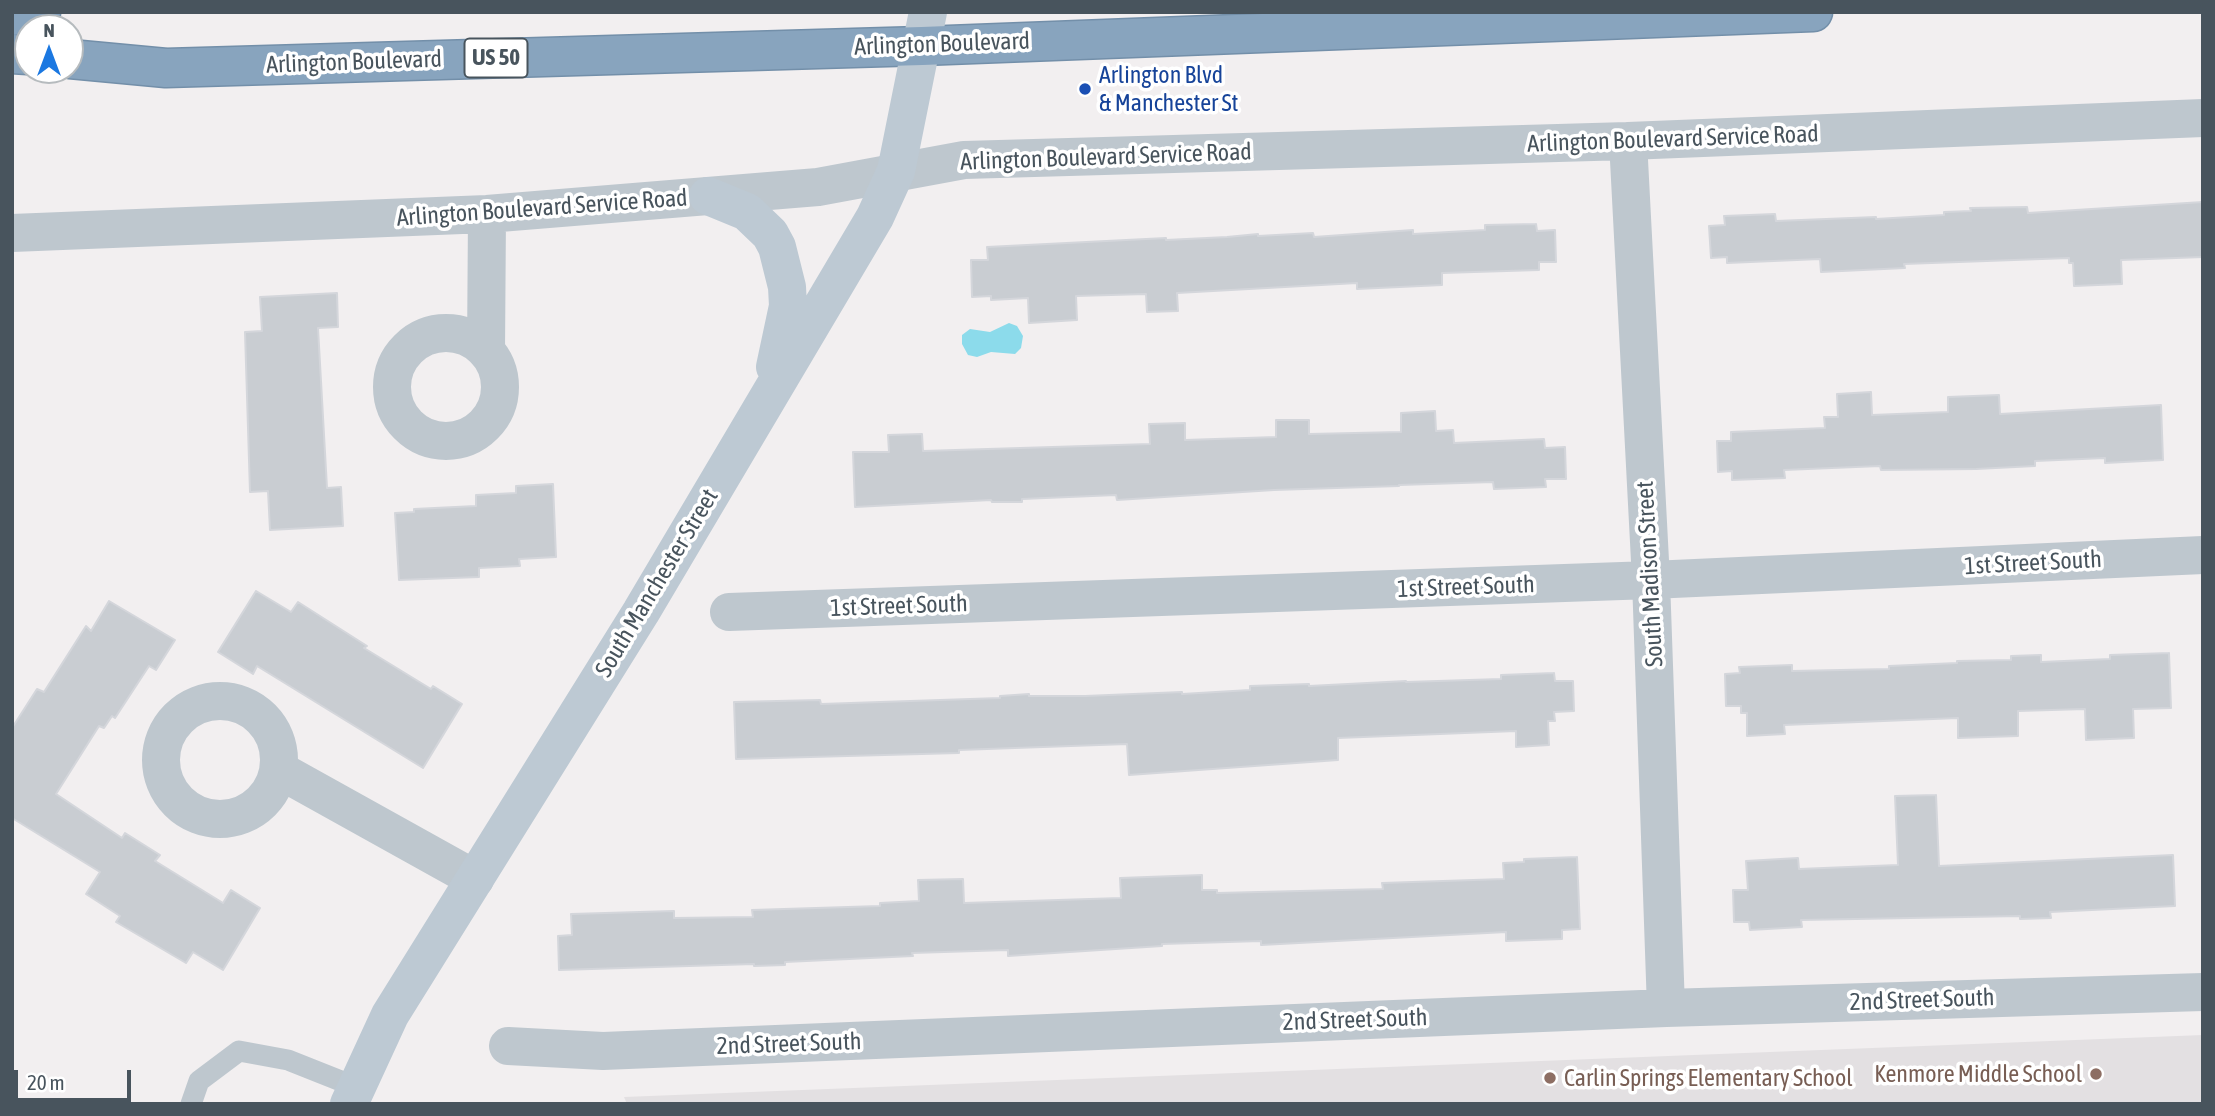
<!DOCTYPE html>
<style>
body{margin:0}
#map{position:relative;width:2215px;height:1116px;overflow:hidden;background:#f2eff0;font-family:"Asap Condensed",sans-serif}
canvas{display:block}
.frame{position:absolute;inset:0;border:14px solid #48545d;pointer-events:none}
.north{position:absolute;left:14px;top:14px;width:70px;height:70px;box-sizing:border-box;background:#fff;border:2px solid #b6bbbe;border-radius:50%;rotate:0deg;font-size:19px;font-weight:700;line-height:28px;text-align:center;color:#48545d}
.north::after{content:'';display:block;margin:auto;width:24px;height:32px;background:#1b78e1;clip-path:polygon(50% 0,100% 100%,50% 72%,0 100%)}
.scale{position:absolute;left:14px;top:1070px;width:117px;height:32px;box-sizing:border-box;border:4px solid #48545d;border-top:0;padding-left:9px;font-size:21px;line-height:24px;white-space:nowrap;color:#48545d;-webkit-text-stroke:5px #fff;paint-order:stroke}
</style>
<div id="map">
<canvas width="2215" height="1116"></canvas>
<div class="frame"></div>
<div class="north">N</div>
<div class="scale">20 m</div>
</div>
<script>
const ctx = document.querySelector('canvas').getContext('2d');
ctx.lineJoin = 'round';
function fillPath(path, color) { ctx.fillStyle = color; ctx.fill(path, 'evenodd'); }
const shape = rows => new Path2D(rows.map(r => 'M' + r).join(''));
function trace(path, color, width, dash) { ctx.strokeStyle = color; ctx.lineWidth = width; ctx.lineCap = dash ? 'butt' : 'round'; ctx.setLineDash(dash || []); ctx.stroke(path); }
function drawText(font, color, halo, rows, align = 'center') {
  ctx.font = font + ' "Asap Condensed",sans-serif'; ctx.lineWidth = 7; ctx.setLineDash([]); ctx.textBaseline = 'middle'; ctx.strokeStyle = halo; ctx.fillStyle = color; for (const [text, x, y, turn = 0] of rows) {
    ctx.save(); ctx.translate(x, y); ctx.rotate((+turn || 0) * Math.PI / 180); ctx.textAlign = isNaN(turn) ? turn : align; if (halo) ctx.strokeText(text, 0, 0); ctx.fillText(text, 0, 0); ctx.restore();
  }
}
fillPath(shape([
 [2203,1035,2203,1104,627,1104,624,1097]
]), '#e3e0e2');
fillPath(shape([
 [1009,323,1017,326,1023,336,1021,348,1015,354,991,352,977,357,968,355,962,344,962,335,970,329,990,332]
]), '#8cdbeb');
const building = shape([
 [2203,202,2203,257,2121,260,2122,284,2074,286,2073,263,2069,263,2069,258,1904,264,1905,268,1821,272,1820,259,1727,263,1727,257,1711,258,1709,226,1725,225,1724,216,1775,214,1776,221,1876,217,1876,219,1944,215,1944,212,1971,211,1970,208,2027,207,2028,213,2203,202],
 [1536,224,1537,231,1555,230,1556,262,1539,262,1539,270,1442,273,1442,285,1357,289,1357,283,1177,293,1178,311,1147,312,1146,294,1076,296,1077,320,1029,323,1028,298,991,300,991,296,972,297,971,260,988,260,987,247,1166,238,1166,240,1227,237,1258,234,1258,236,1313,233,1314,237,1413,230,1413,234,1485,230,1485,225,1536,224],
 [337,293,338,327,318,328,327,488,341,487,343,526,270,530,268,491,250,492,245,332,262,331,260,297,337,293],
 [1871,392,1872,415,1948,412,1948,397,1999,395,2000,414,2161,405,2163,460,2105,463,2105,458,2035,461,2035,466,1976,469,1881,470,1880,466,1784,470,1785,478,1732,480,1732,471,1718,472,1717,441,1731,441,1731,432,1825,428,1824,417,1838,417,1837,394,1871,392],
 [1435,411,1436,431,1453,430,1454,443,1544,439,1545,448,1565,447,1566,479,1545,479,1546,487,1494,489,1493,482,1399,485,1399,486,1274,490,1117,500,1116,495,1022,499,1022,502,992,502,991,500,855,507,853,452,889,452,888,435,922,434,923,451,1150,444,1149,424,1185,423,1185,440,1276,437,1276,420,1309,420,1309,434,1401,432,1401,413,1435,411],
 [553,484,556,557,519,559,520,566,479,568,479,577,399,580,395,513,414,512,414,509,476,506,476,495,516,493,516,486,553,484],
 [256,591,291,612,298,602,367,646,364,648,431,689,433,686,462,704,423,768,257,666,253,674,218,652,256,591],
 [109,601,175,640,156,670,149,666,115,718,112,716,104,728,99,726,56,794,122,838,125,833,160,855,155,861,223,903,231,890,260,908,223,970,193,952,186,963,116,922,120,916,86,894,100,872,12,818,12,728,37,689,44,692,86,626,91,631,109,601],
 [2169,653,2171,708,2133,709,2134,738,2086,740,2085,709,2018,711,2018,736,1958,738,1958,718,1784,725,1785,734,1747,736,1747,713,1741,713,1741,706,1726,706,1725,674,1740,673,1739,667,1792,665,1792,671,1889,669,1889,666,1957,663,1957,661,2011,660,2011,656,2041,655,2041,662,2110,659,2110,655,2169,653],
 [1554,673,1555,681,1573,681,1574,711,1554,712,1555,721,1548,721,1549,745,1516,747,1516,731,1338,738,1338,760,1129,775,1127,744,959,750,959,753,736,759,734,702,820,700,821,704,1000,698,1000,696,1029,694,1029,696,1085,696,1182,692,1182,694,1250,690,1250,686,1309,684,1309,686,1406,681,1406,682,1501,679,1501,675,1554,673],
 [1936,795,1939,866,2173,855,2175,906,2050,912,2051,918,2020,919,2020,916,1801,920,1802,927,1750,930,1749,922,1734,922,1733,890,1748,890,1746,861,1798,858,1799,869,1898,865,1895,796,1936,795],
 [1577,857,1580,929,1562,930,1562,939,1506,941,1506,932,1261,945,1261,941,1162,944,1162,946,1008,956,1008,950,912,953,913,956,785,962,785,965,754,966,754,964,559,970,558,936,572,935,571,914,674,911,674,918,753,917,752,910,880,906,880,903,919,901,918,880,963,879,964,903,1121,898,1120,878,1202,875,1202,890,1217,890,1217,893,1383,889,1382,883,1504,879,1503,863,1524,862,1524,859,1577,857]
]);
fillPath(building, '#c9cdd2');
trace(building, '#d4d6db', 2);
const highway = shape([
 [12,16,41,12],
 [12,54,28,55],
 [70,59,166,68,922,46,1813,12]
]);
trace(highway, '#738fa9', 41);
trace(shape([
 [191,1104,199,1081,239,1051,288,1060,356,1087]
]), '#bec7ce', 21);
trace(shape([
 [1628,141,1651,580,1666,1008],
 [12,233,487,214,818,187,964,160,1628,141,2203,118],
 '392 387a54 54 0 1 1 108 0a54 54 0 1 1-108 0Z',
 [486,351,487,214],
 [729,612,1651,580,2203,555],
 '161 760a59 59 0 1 1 118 0a59 59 0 1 1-118 0Z',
 [279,770,475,879],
 [508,1046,603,1051,1666,1008,2203,992]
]), '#bec7ce', 38);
trace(shape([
 [708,196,747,212,770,234,777,247,787,287,788,306,775,367],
 [349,1104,390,1015,641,612,875,217,896,171,928,12]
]), '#bdc9d3', 38);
trace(highway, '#88a4be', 38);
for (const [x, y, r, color] of [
 [1085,89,7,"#1a4fb4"],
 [2096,1074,7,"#8d6e63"],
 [1550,1078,7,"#8d6e63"]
]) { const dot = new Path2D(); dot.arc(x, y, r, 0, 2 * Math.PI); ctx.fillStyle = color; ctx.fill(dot); trace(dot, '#fff', 2.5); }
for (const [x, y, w] of [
 [496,58,63]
]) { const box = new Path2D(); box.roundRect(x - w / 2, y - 19.5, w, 39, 5); ctx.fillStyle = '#fff'; ctx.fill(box); trace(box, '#48545d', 2); }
drawText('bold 23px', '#48545d', null, [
 ["US 50",496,58]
]);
drawText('24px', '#48545d', '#fff', [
 ["Arlington Boulevard",942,44,-2],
 ["Arlington Boulevard",354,62,-2],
 ["Arlington Boulevard Service Road",1673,139,-2],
 ["Arlington Boulevard Service Road",1106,157,-2],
 ["Arlington Boulevard Service Road",542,208,-4],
 ["1st Street South",2033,563,-3],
 ["South Madison Street",1650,574,-93],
 ["South Manchester Street",657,583,-59],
 ["1st Street South",1466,587,-2],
 ["1st Street South",899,606,-2],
 ["2nd Street South",1922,1000,-2],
 ["2nd Street South",1355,1020,-2],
 ["2nd Street South",789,1044,-2]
]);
drawText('24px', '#164399', '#fff', [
 ["Arlington Blvd",1099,75],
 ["& Manchester St",1099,103]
], 'left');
drawText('24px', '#785e54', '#fff', [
 ["Kenmore Middle School",2082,1074],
 ["Carlin Springs Elementary School",1564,1078,"left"]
], 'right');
</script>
